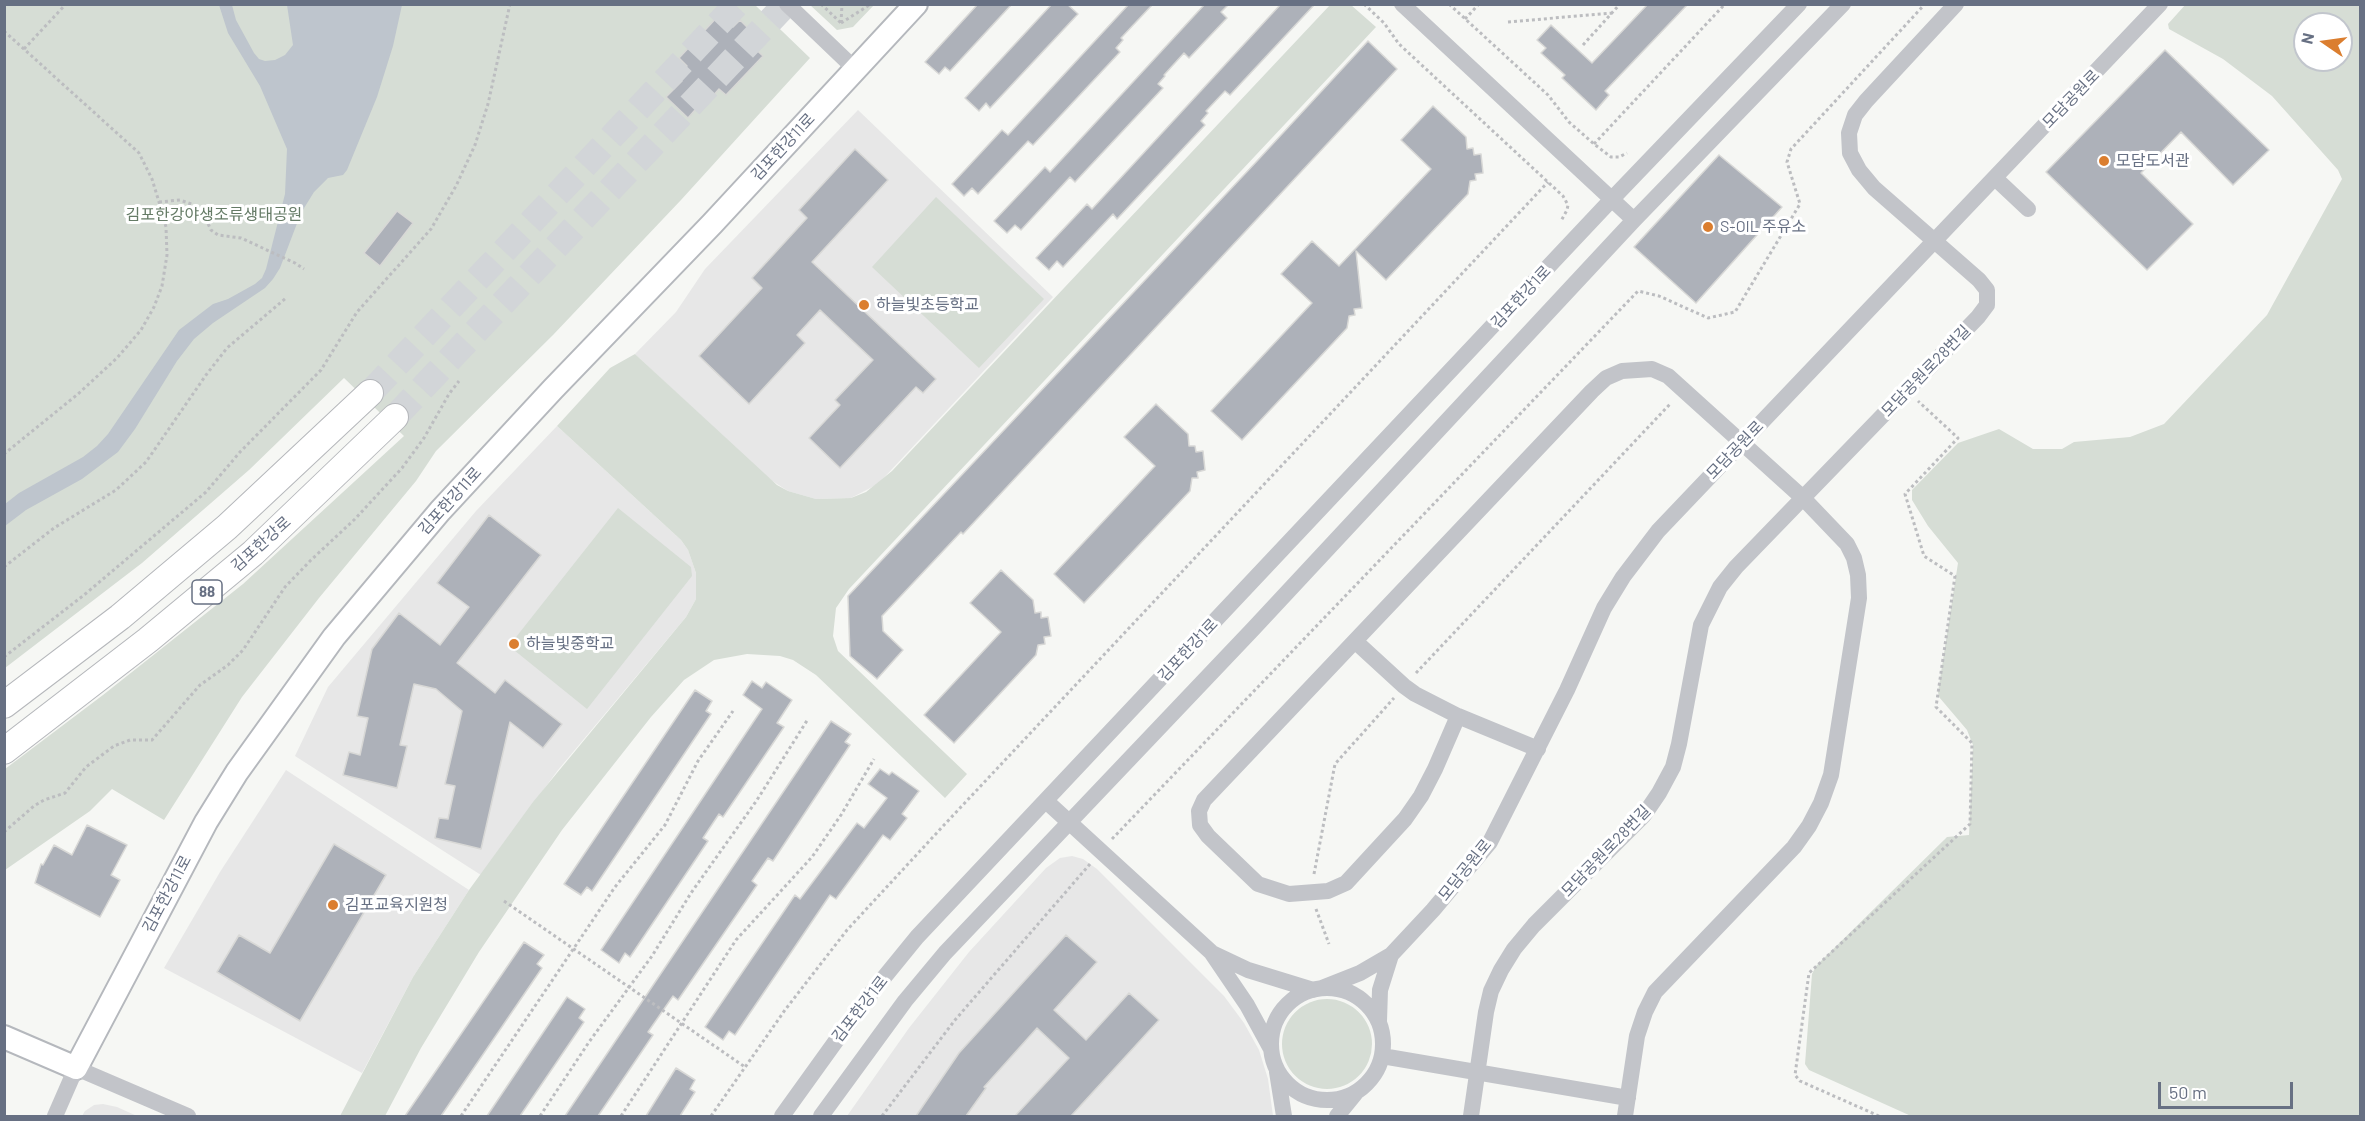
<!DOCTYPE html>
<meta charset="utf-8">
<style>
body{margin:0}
#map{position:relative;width:2365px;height:1121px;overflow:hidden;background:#f6f7f4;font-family:Barlow,sans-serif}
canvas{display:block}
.frame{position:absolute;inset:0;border:6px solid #677083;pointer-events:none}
.north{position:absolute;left:2293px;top:12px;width:60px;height:60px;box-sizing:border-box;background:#fff;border:2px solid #c2c6cd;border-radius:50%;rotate:283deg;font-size:16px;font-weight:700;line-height:24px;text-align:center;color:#677083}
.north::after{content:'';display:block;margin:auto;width:21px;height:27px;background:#db7e2f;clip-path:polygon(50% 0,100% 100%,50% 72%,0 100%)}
.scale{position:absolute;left:2158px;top:1082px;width:135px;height:27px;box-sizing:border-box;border:3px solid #677083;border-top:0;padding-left:8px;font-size:18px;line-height:21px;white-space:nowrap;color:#677083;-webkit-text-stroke:4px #fff;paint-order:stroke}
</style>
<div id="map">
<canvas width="2365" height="1121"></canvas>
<div class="frame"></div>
<div class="north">N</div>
<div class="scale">50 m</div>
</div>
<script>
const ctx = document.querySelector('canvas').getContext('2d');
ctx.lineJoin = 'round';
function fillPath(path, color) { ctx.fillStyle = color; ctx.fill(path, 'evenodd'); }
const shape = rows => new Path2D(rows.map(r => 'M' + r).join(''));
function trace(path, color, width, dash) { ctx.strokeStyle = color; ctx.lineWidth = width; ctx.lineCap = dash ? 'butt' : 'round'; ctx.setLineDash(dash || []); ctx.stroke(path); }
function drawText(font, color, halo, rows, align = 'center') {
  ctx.font = font + ' Barlow,"Noto Sans KR",sans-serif'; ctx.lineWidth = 6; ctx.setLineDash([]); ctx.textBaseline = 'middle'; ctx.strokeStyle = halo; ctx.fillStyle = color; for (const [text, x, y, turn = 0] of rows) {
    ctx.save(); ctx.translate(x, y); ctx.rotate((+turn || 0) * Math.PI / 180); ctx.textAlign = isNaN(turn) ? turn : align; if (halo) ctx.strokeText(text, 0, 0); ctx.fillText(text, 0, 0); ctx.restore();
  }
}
fillPath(shape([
 [858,110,1053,297,878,484,851,498,816,499,788,491,766,477,635,354,676,312,705,269],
 [557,426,681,540,688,550,696,573,696,599,686,617,558,770,481,875,295,756,328,687,476,511],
 [286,770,469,890,413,977,362,1073,164,968,220,872],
 [1072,856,1083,859,1097,869,1224,996,1244,1023,1259,1050,1268,1079,1273,1116,847,1116,909,1028,969,952,1046,868,1060,858],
 [103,1104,117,1107,137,1116,82,1116,85,1111,94,1105]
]), '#e7e7e7');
fillPath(shape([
 [2186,4,2360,5,2360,1116,1911,1116,1809,1070,1805,1064,1812,974,1816,966,1944,840,1947,837,1969,835,1973,745,1967,730,1939,697,1938,692,1958,563,1928,526,1912,500,1912,490,1958,443,1999,429,2033,449,2062,449,2074,442,2130,437,2164,424,2267,315,2342,179,2338,170,2272,96,2223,59,2169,29,2168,24],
 [2305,24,2341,24,2341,60,2305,60],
 [4,5,755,5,810,58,681,200,553,335,436,451,416,481,319,598,242,697,164,820,112,789,90,811,5,870,5,769,103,695,243,584,404,436,344,378,249,470,142,563,5,668],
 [810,5,874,5,853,27,837,30],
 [1330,5,1351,5,1376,27,849,589,836,608,833,636,838,651,967,774,945,798,816,675,793,660,780,656,747,654,714,660,684,680,651,717,562,830,479,952,421,1048,385,1116,340,1116,413,977,469,890,533,802,686,617,696,599,696,573,688,550,681,540,557,426,610,368,635,354,777,485,788,491,816,499,851,498,866,492,892,471],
 [936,197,1044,299,979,368,872,267],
 [618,508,691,567,692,576,587,709,509,646],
 '1282 1044a45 45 0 1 1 90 0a45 45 0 1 1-90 0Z'
]), '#d6ddd5');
fillPath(shape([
 [219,5,232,5,236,20,254,53,259,59,265,61,275,60,285,55,293,45,287,5,402,5,393,46,377,97,347,170,343,175,328,178,314,192,301,213,280,268,273,279,265,288,213,323,194,339,177,361,135,429,118,452,82,479,26,510,5,526,5,504,19,493,83,457,97,446,108,434,179,330,213,304,228,299,255,284,262,278,266,269,285,194,287,149,260,86,228,33]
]), '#bec5cd');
const building = shape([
 [978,4,1012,4,950,71,945,67,939,74,925,62,978,4],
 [1052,4,1067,4,1078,14,990,108,986,103,979,111,965,98,1052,4],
 [1129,4,1153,4,1121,38,1123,40,1116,48,1120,52,1033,145,1028,141,978,194,972,188,964,196,952,184,1002,130,1008,135,1129,4],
 [1205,4,1229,4,1221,12,1227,18,1189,58,1184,53,1164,75,1165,76,1158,84,1163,88,1075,182,1070,177,1021,230,1015,225,1007,233,994,221,1045,167,1050,172,1205,4],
 [1281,4,1315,4,1230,95,1225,91,1206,111,1208,113,1201,121,1205,125,1117,219,1113,214,1063,267,1057,261,1049,270,1036,258,1087,204,1092,209,1281,4],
 [1648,4,1688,4,1605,91,1609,95,1596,110,1562,78,1565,75,1541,53,1546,48,1537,40,1551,25,1592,63,1648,4],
 [720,14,733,27,740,20,756,36,749,43,763,56,726,95,719,89,705,105,702,102,688,118,666,97,682,81,677,77,687,66,679,58,720,14],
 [1368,41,1397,69,963,534,961,532,882,616,883,631,903,650,877,679,850,656,848,596,1258,160,1368,41],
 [2165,50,2269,150,2233,185,2181,132,2141,173,2193,224,2147,270,2046,172,2165,50],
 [1433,106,1466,137,1467,149,1473,148,1474,155,1481,154,1483,173,1475,174,1476,180,1470,181,1468,194,1386,280,1356,251,1362,308,1354,309,1355,315,1349,316,1347,328,1242,440,1211,411,1312,303,1281,274,1312,241,1339,266,1431,169,1401,140,1433,106],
 [855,149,888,180,812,262,936,379,923,393,916,387,840,468,809,438,840,405,835,400,873,360,820,310,797,335,805,343,749,404,699,356,762,288,752,278,807,218,799,210,855,149],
 [1719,155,1782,207,1696,303,1634,247,1719,155],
 [397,211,413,223,380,266,364,253,397,211],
 [1156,404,1188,434,1189,446,1195,446,1196,452,1203,451,1205,470,1197,472,1198,478,1192,478,1190,491,1084,603,1054,574,1155,466,1124,437,1156,404],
 [489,515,541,555,457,663,495,693,505,680,562,724,543,748,510,722,481,849,435,838,439,818,448,819,455,786,445,784,462,711,436,689,414,684,400,745,407,746,397,788,343,775,349,752,360,755,368,718,357,716,372,649,399,613,440,645,469,607,437,583,489,515],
 [1001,570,1033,600,1035,613,1041,612,1041,618,1048,617,1051,636,1044,637,1045,644,1038,645,1036,655,954,743,924,715,1001,632,970,603,1001,570],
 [752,681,762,688,766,682,792,700,777,723,784,727,723,817,719,814,703,838,708,841,630,957,625,953,619,963,601,950,762,709,743,695,752,681],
 [695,690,712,701,706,711,711,714,592,891,587,887,581,895,564,884,695,690],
 [831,721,851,734,845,742,850,745,773,861,768,858,752,881,757,885,678,1000,673,996,648,1032,653,1035,598,1116,565,1116,831,721],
 [880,769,889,775,892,772,919,791,902,814,907,818,890,840,883,835,836,899,830,895,735,1035,729,1031,723,1040,705,1027,795,895,800,899,857,823,864,828,887,798,868,784,880,769],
 [87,825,127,845,111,875,120,880,100,917,35,883,41,864,43,865,54,845,72,855,87,825],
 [334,844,386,875,300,1021,217,972,239,935,270,953,334,844],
 [1066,935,1097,962,1054,1010,1086,1040,1129,993,1159,1020,1071,1116,1015,1116,1069,1058,1037,1028,984,1087,986,1088,966,1116,916,1116,959,1053,1066,935],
 [524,942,544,955,537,964,542,968,441,1116,405,1116,524,942],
 [567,997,585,1009,579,1018,584,1022,520,1116,487,1116,567,997],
 [676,1068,695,1080,690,1089,695,1092,680,1116,646,1116,676,1068]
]);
fillPath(building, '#adb1b9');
trace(building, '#d8d8d6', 1.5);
trace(shape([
 [370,393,737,4],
 [395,417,786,4]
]), '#d2d5d8', 26, [26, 13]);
const major = shape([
 [4,1037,76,1068],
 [76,1068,206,822,237,772,334,637,440,511,553,389,712,224,916,4]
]);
const highway = shape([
 [4,705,120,617,227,527,370,393],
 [4,751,148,640,253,553,395,417]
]);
trace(major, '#b5b8bd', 26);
trace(highway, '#b5b7bb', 28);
trace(shape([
 [821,4,841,23],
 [1364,4,1384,23,1399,44,1563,196,1568,205,1567,210,1561,221],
 [1449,4,1548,95,1569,122,1594,144,1611,157,1619,157,1627,153],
 [1465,19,1479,4],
 [1508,22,1612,13],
 [841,23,871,4],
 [841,23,842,4],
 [4,31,139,153,152,179,159,202,166,227,167,255,162,286,154,307,141,330,117,358,78,394,4,454],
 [1583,45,1620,4],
 [24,49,66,4],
 [1594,144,1725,4],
 [159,202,180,200,194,205,203,213,211,230,218,235,241,238,295,263,304,269],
 [4,567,54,528,116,490,146,462,206,375,227,348,286,298],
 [4,657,84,595,206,492,240,452,321,370,357,312,431,229,456,186,475,145,488,104,510,4],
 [1416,673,1671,403],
 [4,832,34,806,44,800,65,793,86,767,114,746,130,740,152,740,200,685,228,665,243,650,285,587,311,560,355,519,402,468,424,438,449,394,459,381],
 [1112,839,1638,291,1659,296,1708,318,1735,312,1800,204,1787,162,1791,149,1925,4],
 [1314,874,1335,764,1394,698],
 [504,901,745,1067],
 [1316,909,1329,944],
 [461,1116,615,887,665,825,698,761,733,711],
 [540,1116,589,1042,652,956,691,893,757,800,808,719],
 [621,1116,736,940,812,857,841,815,874,759],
 [711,1116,785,1010,847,930,945,824,1548,182],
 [882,1116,955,1020,1090,864],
 [1879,1116,1800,1081,1795,1075,1809,973,1970,824,1972,743,1936,707,1955,576,1924,556,1905,494,1958,438,1918,401]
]), '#bcbdc0', 3, [3, 3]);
trace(shape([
 [787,4,855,69],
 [1402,4,1634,220],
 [1995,178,2028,209],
 [1356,642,1404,686,1415,694,1458,716,1538,749],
 [1458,716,1435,769,1421,796,1405,819,1346,883,1328,891,1289,894,1258,884,1208,836,1200,825,1199,811,1204,800,1592,391,1606,378,1622,371,1652,369,1668,376,1803,498,1847,544,1854,558,1858,575,1859,598,1831,775,1821,803,1809,826,1794,847,1655,992,1645,1012,1637,1036,1625,1116],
 [1046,801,1211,952,1247,1005,1271,1049],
 [1212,953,1248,970,1313,990],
 [1322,988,1360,973,1391,955,1433,910,1490,842,1567,690,1604,608,1623,577,1658,531,2160,4],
 '1271 1044a56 56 0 1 1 112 0a56 56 0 1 1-112 0Z',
 [1379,1021,1380,990,1391,955],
 [1382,1056,1628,1098],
 [1277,1072,1284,1116],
 [55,1116,76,1068,188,1116],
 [782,1116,864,1002,917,937,1612,199,1799,4],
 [821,1116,905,1001,945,953,1253,629,1634,220,1843,4],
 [1337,1116,1355,1094],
 [1471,1116,1486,1012,1491,991,1501,970,1514,949,1534,925,1644,815,1659,793,1673,767,1679,744,1701,625,1720,587,1736,567,1978,317,1987,305,1987,290,1979,280,1874,188,1859,170,1850,153,1849,133,1855,115,1866,101,1956,4]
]), '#c2c4c9', 16);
trace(major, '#fff', 22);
trace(highway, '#fff', 26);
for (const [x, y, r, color] of [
 [2104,161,6,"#db7e2f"],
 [1708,227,6,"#db7e2f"],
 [864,305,6,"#db7e2f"],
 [514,644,6,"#db7e2f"],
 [333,905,6,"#db7e2f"]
]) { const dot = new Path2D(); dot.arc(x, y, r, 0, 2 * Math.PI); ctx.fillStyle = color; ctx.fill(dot); trace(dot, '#fff', 2); }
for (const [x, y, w] of [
 [207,592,30]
]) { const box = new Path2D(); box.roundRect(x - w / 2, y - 12, w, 24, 4.5); ctx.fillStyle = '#fff'; ctx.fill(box); trace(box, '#677083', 1.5); }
drawText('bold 15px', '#677083', null, [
 ["88",207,592]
]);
drawText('16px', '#677083', '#fff', [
 ["모담공원로",2071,99,-46],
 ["김포한강11로",783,147,-47],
 ["김포한강1로",1521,297,-47],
 ["모담공원로28번길",1926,371,-46],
 ["모담공원로",1735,450,-46],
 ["김포한강11로",450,501,-48],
 ["김포한강로",261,544,-42],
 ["김포한강1로",1188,650,-47],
 ["모담공원로28번길",1606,851,-46],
 ["모담공원로",1465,870,-51],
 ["김포한강11로",167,894,-62],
 ["김포한강1로",860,1009,-52]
]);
drawText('16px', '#677083', '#fff', [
 ["모담도서관",2116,161],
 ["S-OIL 주유소",1720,227],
 ["하늘빛초등학교",876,305],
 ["하늘빛중학교",526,644],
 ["김포교육지원청",345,905]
], 'left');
drawText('16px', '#657b66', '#fff', [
 ["김포한강야생조류생태공원",214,215]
]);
</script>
